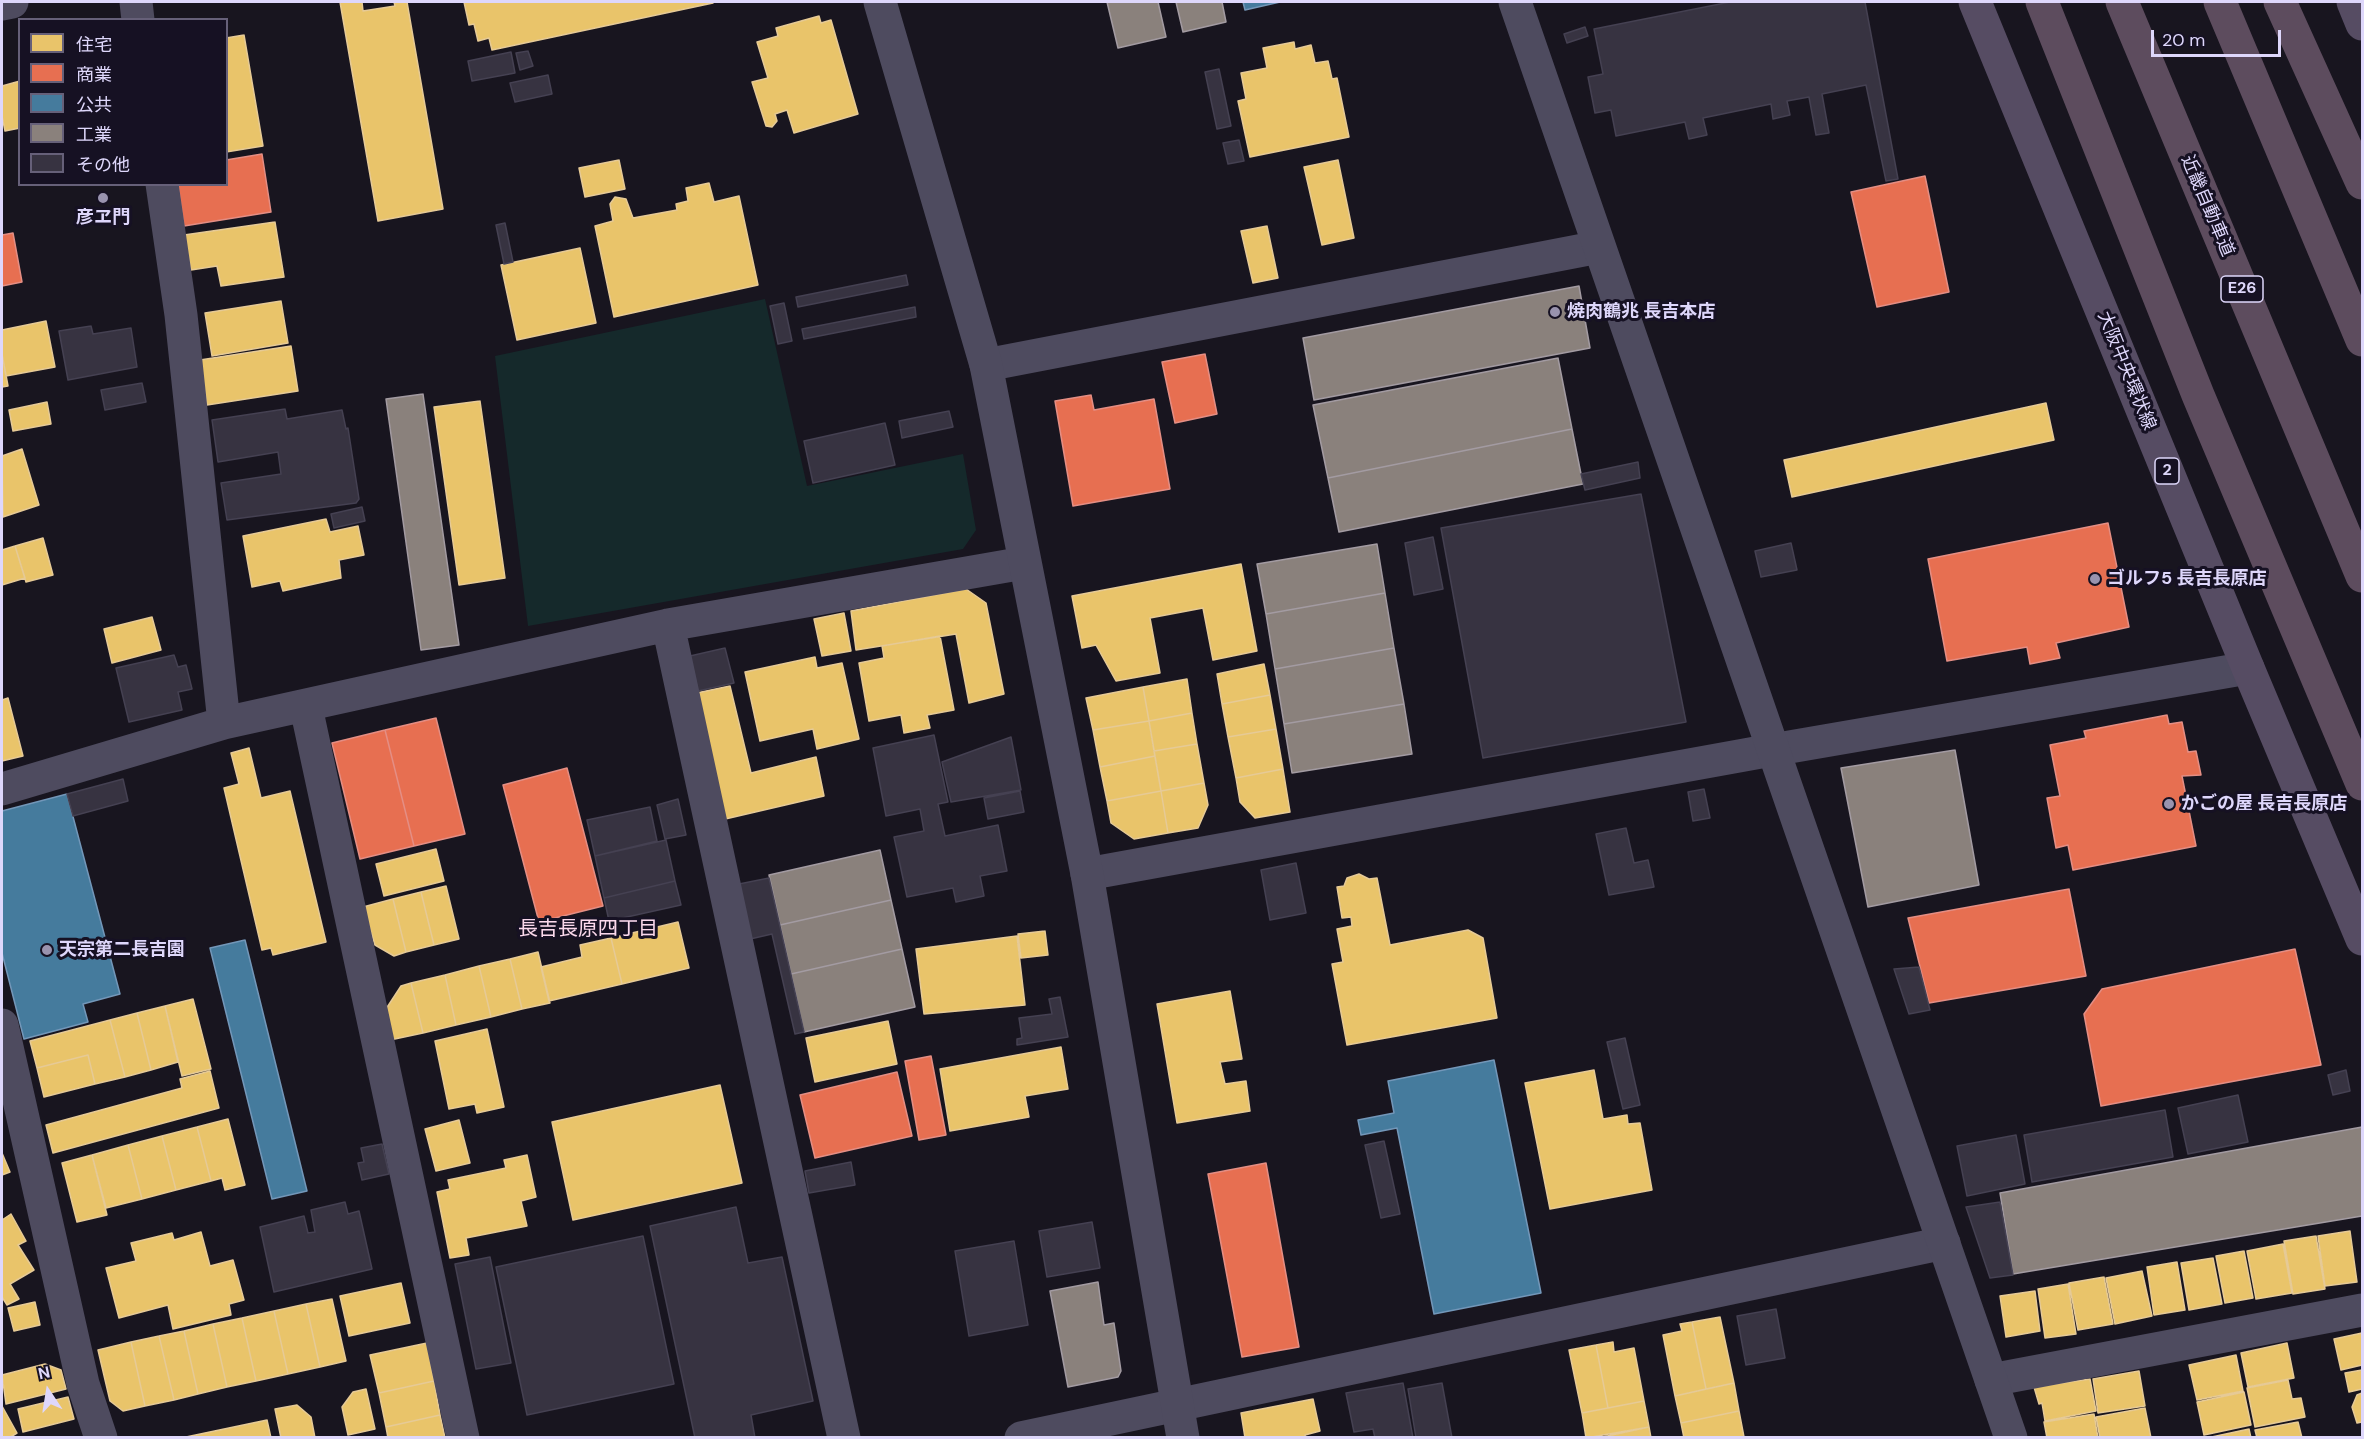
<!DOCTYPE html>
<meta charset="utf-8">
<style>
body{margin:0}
#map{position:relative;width:2364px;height:1439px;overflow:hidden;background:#18151f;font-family:"DM Sans","Noto Sans JP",sans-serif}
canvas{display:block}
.frame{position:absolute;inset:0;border:3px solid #ded7fb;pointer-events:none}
.legend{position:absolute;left:18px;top:18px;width:210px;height:168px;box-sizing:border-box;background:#161123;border:2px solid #666079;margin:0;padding:8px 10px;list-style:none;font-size:18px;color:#ded7fb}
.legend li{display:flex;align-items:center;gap:12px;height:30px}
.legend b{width:30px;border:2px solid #666079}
.north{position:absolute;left:18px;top:1361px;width:60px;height:60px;-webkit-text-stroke:4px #161123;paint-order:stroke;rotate:348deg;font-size:16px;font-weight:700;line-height:24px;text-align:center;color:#ded7fb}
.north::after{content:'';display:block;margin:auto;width:21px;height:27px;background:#ded7fb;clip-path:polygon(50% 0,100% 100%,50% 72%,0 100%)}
.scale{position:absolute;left:2151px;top:30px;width:130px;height:27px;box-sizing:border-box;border:3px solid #ded7fb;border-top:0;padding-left:8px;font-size:18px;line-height:21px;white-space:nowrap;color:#ded7fb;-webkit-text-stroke:4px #161123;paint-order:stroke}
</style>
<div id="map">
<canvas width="2364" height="1439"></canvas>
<div class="frame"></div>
<ul class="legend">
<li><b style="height:16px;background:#e9c46a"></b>住宅</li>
<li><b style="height:16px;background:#e76f51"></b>商業</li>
<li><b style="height:16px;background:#457b9d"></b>公共</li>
<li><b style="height:16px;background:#8a817c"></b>工業</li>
<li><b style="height:16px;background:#373341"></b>その他</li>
</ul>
<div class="north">N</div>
<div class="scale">20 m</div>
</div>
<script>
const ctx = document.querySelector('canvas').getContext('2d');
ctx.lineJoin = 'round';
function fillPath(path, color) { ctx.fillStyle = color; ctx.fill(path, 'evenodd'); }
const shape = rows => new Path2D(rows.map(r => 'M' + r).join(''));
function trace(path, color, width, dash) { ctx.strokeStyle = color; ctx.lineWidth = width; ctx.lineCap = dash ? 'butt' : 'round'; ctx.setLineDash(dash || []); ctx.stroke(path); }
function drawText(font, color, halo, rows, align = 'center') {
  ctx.font = font + ' "DM Sans","Noto Sans JP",sans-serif'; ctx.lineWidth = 6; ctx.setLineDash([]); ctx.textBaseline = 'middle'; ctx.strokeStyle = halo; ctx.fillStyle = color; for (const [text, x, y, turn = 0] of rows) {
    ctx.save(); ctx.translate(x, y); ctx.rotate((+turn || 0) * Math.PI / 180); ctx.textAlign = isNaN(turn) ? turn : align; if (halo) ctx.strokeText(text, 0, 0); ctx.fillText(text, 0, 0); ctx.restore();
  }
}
fillPath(shape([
 [765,299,807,486,963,454,976,530,963,549,528,626,495,356]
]), '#15292b');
const homes = shape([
 [340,2,362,2,363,11,395,6,394,2,407,2,443,209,378,221,340,2],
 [464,2,713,2,713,3,492,50,489,38,478,41,474,24,469,25,464,2],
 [819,16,821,23,831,20,858,114,794,133,787,110,775,114,777,121,772,127,766,126,752,82,768,78,757,42,778,36,776,28,819,16],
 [244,35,263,146,226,152,226,38,244,35],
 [1294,42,1295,49,1311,45,1315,63,1328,61,1332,79,1337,78,1349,137,1250,157,1238,101,1246,99,1241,73,1267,68,1263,48,1294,42],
 [20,81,20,128,5,131,2,116,2,86,20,81],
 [619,160,625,189,585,197,579,168,619,160],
 [1338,160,1354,238,1322,245,1304,167,1338,160],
 [709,183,714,202,739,196,758,285,614,317,595,226,613,221,610,204,615,197,626,199,633,218,677,210,676,204,688,201,686,188,709,183],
 [275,222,284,277,221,286,217,266,191,270,184,235,275,222],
 [1267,226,1278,278,1253,283,1241,231,1267,226],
 [580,248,596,323,517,340,501,265,580,248],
 [281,301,288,343,212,356,205,313,281,301],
 [46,321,55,367,6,376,2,354,2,330,46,321],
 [291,346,298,391,207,405,200,360,291,346],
 [2,354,8,386,2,387,2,354],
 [480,401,505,578,459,585,434,407,480,401],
 [47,402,51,424,13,431,9,410,47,402],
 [2046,403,2054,440,1792,497,1784,460,2046,403],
 [22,449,39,505,3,517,2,456,22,449],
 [326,519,330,532,358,526,364,555,339,560,341,578,283,591,280,581,252,587,243,536,326,519],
 [43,538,53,575,26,582,15,546,43,538],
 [15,546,25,578,2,585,2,550,15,546],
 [1241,564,1257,651,1213,660,1203,608,1150,618,1160,673,1116,681,1096,645,1082,648,1072,596,1241,564],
 [966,589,986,603,1004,694,969,703,956,634,856,650,851,611,966,589],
 [844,613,851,651,822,656,814,619,844,613],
 [152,617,161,650,112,663,104,629,152,617],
 [940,636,954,710,927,715,930,728,904,733,901,715,869,721,859,663,884,658,882,646,940,636],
 [815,657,817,668,842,663,859,739,817,749,813,729,760,741,745,672,815,657],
 [1264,664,1270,695,1222,704,1217,674,1264,664],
 [1187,679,1192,713,1149,721,1143,687,1187,679],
 [730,686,751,773,816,757,824,796,721,820,692,694,730,686],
 [1143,687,1149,721,1093,730,1086,698,1143,687],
 [1270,695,1276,729,1228,737,1222,704,1270,695],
 [8,698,23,756,2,761,2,700,8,698],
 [1192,713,1197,744,1154,751,1149,721,1192,713],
 [1149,721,1155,756,1100,767,1093,730,1149,721],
 [1276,729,1283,769,1236,778,1228,737,1276,729],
 [1197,744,1204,783,1161,791,1154,751,1197,744],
 [249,748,261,798,290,791,326,942,273,955,271,948,262,950,224,788,239,784,231,753,249,748],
 [1155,756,1161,791,1107,801,1100,767,1155,756],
 [1283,769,1290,812,1255,818,1240,802,1236,778,1283,769],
 [1204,783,1208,805,1198,828,1168,833,1161,791,1204,783],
 [1161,791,1168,833,1134,839,1111,823,1107,801,1161,791],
 [436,849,444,881,384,896,376,864,436,849],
 [1359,874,1369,879,1377,878,1390,945,1468,930,1483,938,1497,1018,1347,1045,1332,964,1343,962,1337,929,1352,926,1351,917,1342,918,1337,887,1344,886,1347,878,1359,874],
 [446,886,459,939,434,945,421,892,446,886],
 [421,892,434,945,406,952,393,899,421,892],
 [393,899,406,952,394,956,375,945,363,907,393,899],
 [678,922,689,968,622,984,611,938,678,922],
 [1045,931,1048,955,1021,958,1018,934,1045,931],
 [1017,936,1025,1005,924,1014,916,949,1017,936],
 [611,938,622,984,549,1001,541,967,582,957,580,945,611,938],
 [538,952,550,1003,522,1009,510,959,538,952],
 [510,959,522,1009,491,1017,479,966,510,959],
 [479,966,491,1017,456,1025,445,975,479,966],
 [445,975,456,1025,423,1033,411,983,445,975],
 [411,983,423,1033,390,1040,384,1012,401,986,411,983],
 [1230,991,1242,1059,1220,1062,1225,1084,1246,1081,1250,1111,1177,1123,1157,1004,1230,991],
 [193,999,211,1069,182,1076,165,1006,193,999],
 [165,1006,178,1062,151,1070,137,1013,165,1006],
 [137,1013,151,1070,125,1077,110,1020,137,1013],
 [110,1020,125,1077,95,1084,88,1055,37,1068,30,1041,110,1020],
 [888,1021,897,1064,815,1082,806,1038,888,1021],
 [487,1029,504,1107,477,1113,475,1104,449,1109,435,1041,487,1029],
 [1061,1047,1068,1089,1025,1096,1029,1117,950,1131,940,1069,1061,1047],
 [88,1055,95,1084,44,1097,37,1068,88,1055],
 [1594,1070,1603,1119,1627,1115,1628,1124,1640,1123,1652,1190,1550,1209,1525,1083,1594,1070],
 [210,1071,219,1108,53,1153,46,1125,182,1088,180,1079,210,1071],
 [720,1085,742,1183,573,1220,552,1122,720,1085],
 [228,1119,245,1185,225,1190,222,1178,211,1181,197,1127,228,1119],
 [459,1120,470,1163,436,1171,425,1129,459,1120],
 [197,1127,211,1181,176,1190,162,1136,197,1127],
 [162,1136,176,1190,142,1199,128,1145,162,1136],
 [128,1145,142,1199,106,1208,92,1155,128,1145],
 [2,1153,10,1172,2,1175,2,1153],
 [92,1155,107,1215,77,1222,62,1163,92,1155],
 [527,1155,536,1197,521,1201,527,1226,466,1238,469,1255,450,1258,437,1192,450,1189,448,1180,506,1168,504,1160,527,1155],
 [11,1214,26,1241,18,1245,34,1270,10,1284,19,1299,7,1305,2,1297,2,1220,11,1214],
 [2350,1231,2357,1282,2325,1286,2318,1236,2350,1231],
 [201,1232,210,1266,233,1260,244,1300,229,1304,231,1315,173,1329,168,1305,119,1318,106,1268,136,1261,131,1243,172,1233,174,1240,201,1232],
 [2316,1236,2325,1289,2293,1294,2284,1241,2316,1236],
 [2283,1244,2292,1293,2256,1299,2247,1251,2283,1244],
 [2244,1251,2253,1298,2225,1303,2216,1256,2244,1251],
 [2213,1258,2222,1304,2189,1310,2181,1263,2213,1258],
 [2177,1262,2185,1310,2154,1315,2147,1267,2177,1262],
 [2142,1271,2152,1316,2115,1324,2106,1278,2142,1271],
 [2104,1277,2113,1324,2078,1330,2069,1283,2104,1277],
 [401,1283,410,1323,349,1336,340,1296,401,1283],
 [2068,1284,2076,1334,2045,1338,2038,1289,2068,1284],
 [2035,1291,2040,1331,2006,1337,2000,1296,2035,1291],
 [332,1299,346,1361,320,1367,306,1304,332,1299],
 [35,1302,40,1325,14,1331,8,1308,35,1302],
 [306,1304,320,1367,288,1374,274,1311,306,1304],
 [274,1311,288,1374,256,1381,242,1318,274,1311],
 [1720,1317,1734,1383,1706,1389,1692,1322,1720,1317],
 [242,1318,256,1381,227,1387,213,1324,242,1318],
 [1692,1322,1706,1389,1675,1396,1663,1335,1682,1331,1680,1324,1692,1322],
 [213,1324,227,1387,198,1394,184,1331,213,1324],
 [184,1331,198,1394,174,1400,159,1336,184,1331],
 [2362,1333,2362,1365,2341,1370,2334,1339,2362,1333],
 [159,1336,174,1400,145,1406,131,1342,159,1336],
 [131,1342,145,1406,123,1411,110,1401,98,1350,131,1342],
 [1613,1342,1614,1352,1634,1348,1644,1401,1608,1408,1596,1345,1613,1342],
 [427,1343,434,1381,379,1393,370,1355,427,1343],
 [2287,1343,2294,1378,2248,1387,2241,1353,2287,1343],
 [1596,1345,1608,1408,1582,1413,1569,1350,1596,1345],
 [2236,1355,2243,1391,2197,1400,2189,1365,2236,1355],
 [45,1364,61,1370,66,1389,6,1404,2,1375,45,1364],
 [2362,1370,2362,1389,2349,1392,2345,1373,2362,1370],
 [2139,1371,2145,1406,2098,1413,2093,1379,2139,1371],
 [2090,1379,2096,1411,2045,1421,2042,1403,2039,1404,2034,1387,2090,1379],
 [2288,1380,2292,1399,2301,1398,2305,1417,2255,1427,2247,1388,2288,1380],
 [434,1381,440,1415,386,1427,379,1393,434,1381],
 [1734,1383,1739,1411,1681,1423,1675,1396,1734,1383],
 [366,1389,375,1429,348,1435,342,1407,353,1392,366,1389],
 [2244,1392,2251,1425,2204,1435,2197,1402,2244,1392],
 [2362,1393,2362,1422,2357,1423,2352,1407,2357,1395,2362,1393],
 [68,1397,74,1419,23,1432,18,1409,68,1397],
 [1313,1399,1320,1431,1305,1435,1306,1438,1245,1438,1241,1413,1313,1399],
 [1644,1401,1649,1427,1586,1438,1582,1413,1644,1401],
 [297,1405,311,1417,315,1438,281,1438,275,1409,297,1405],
 [2,1406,17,1433,9,1438,2,1438,2,1406],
 [2145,1408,2151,1438,2100,1438,2096,1417,2145,1408],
 [1739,1411,1744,1437,1684,1438,1681,1423,1739,1411],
 [2094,1414,2098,1438,2047,1438,2044,1422,2094,1414],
 [440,1415,445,1438,388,1438,386,1427,440,1415],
 [267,1420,271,1438,187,1438,186,1437,267,1420],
 [2298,1422,2302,1438,2257,1438,2255,1430,2298,1422],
 [1649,1427,1651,1438,1598,1438,1649,1427],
 [2249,1429,2251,1438,2207,1438,2249,1429]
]);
fillPath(homes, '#e9c46a');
trace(homes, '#e6ca96', 1.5);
const shops = shape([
 [262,154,271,212,184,226,178,184,226,184,226,160,262,154],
 [1925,176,1949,292,1877,307,1851,192,1925,176],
 [13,233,22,282,2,286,2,235,13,233],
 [1205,354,1217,414,1175,423,1162,362,1205,354],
 [1091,395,1094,410,1154,399,1170,489,1073,506,1055,401,1091,395],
 [2108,523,2129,627,2056,643,2060,658,2030,664,2027,647,1947,661,1928,559,2108,523],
 [2167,715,2169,724,2182,722,2188,752,2196,751,2201,775,2182,776,2196,846,2073,870,2068,845,2056,848,2047,798,2060,796,2050,745,2086,738,2084,731,2167,715],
 [436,718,465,834,414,846,385,730,436,718],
 [385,730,414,846,360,859,332,743,385,730],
 [567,768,603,906,539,922,503,785,567,768],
 [2069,889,2086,976,1929,1003,1908,918,2069,889],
 [2295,949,2321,1065,2101,1106,2084,1014,2102,989,2295,949],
 [931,1056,946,1135,919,1140,905,1061,931,1056],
 [897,1072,912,1136,815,1158,800,1095,897,1072],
 [1266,1163,1299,1347,1242,1357,1208,1174,1266,1163]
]);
fillPath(shops, '#e76f51');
trace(shops, '#e48e84', 1.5);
const public = shape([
 [1243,2,1280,2,1245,10,1243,2],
 [67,794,120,994,83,1004,88,1022,24,1039,2,953,2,811,67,794],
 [245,940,307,1191,272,1199,210,948,245,940],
 [1494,1060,1541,1293,1434,1314,1397,1128,1361,1135,1358,1120,1394,1113,1388,1081,1494,1060]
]);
fillPath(public, '#457b9d');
trace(public, '#7397b9', 1.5);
const industry = shape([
 [1107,2,1158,2,1166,37,1118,48,1107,2],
 [1176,2,1222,2,1226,22,1183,32,1176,2],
 [1579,286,1590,348,1314,400,1303,338,1579,286],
 [1558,358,1572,429,1328,478,1313,405,1558,358],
 [423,394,459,645,421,650,386,399,423,394],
 [1572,429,1583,484,1339,532,1328,478,1572,429],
 [1377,544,1385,593,1266,614,1257,564,1377,544],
 [1385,593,1394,648,1275,669,1266,614,1385,593],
 [1394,648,1404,704,1284,724,1275,669,1394,648],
 [1404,704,1412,754,1292,773,1284,724,1404,704],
 [1955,750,1979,885,1868,907,1841,768,1955,750],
 [880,850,891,900,780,925,769,875,880,850],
 [891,900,902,949,791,974,780,925,891,900],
 [902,949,915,1007,804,1032,791,974,902,949],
 [2362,1127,2362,1216,2013,1274,2000,1193,2362,1127],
 [1098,1282,1104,1325,1114,1323,1121,1371,1118,1377,1068,1387,1050,1291,1098,1282]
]);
fillPath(industry, '#8a817c');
trace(industry, '#a39ba2', 1.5);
const building = shape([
 [1730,2,1865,2,1898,179,1886,181,1866,85,1822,94,1829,133,1816,135,1809,97,1787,101,1790,115,1773,119,1771,104,1703,118,1707,135,1689,139,1685,122,1616,136,1611,110,1595,113,1588,77,1603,74,1594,29,1730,2],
 [1585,27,1588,36,1567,43,1564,34,1585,27],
 [528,51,533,66,520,70,516,53,528,51],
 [511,52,515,73,472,81,468,61,511,52],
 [1219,69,1231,126,1217,129,1205,72,1219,69],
 [548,75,552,94,515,102,510,83,548,75],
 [1239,140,1244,161,1228,164,1223,143,1239,140],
 [505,223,513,262,504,264,496,225,505,223],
 [906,275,908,285,798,307,796,297,906,275],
 [784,303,792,341,778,344,770,306,784,303],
 [915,307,916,317,804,339,802,329,915,307],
 [91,326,93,334,131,328,137,367,68,380,59,331,91,326],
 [142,383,146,402,105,410,101,390,142,383],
 [285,409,287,419,342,410,346,429,348,428,359,499,356,503,227,520,221,483,281,474,278,452,218,462,212,420,285,409],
 [949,411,953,427,902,438,899,421,949,411],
 [885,423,895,465,813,483,804,441,885,423],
 [1638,462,1640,478,1585,490,1581,474,1638,462],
 [1641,494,1686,722,1483,758,1441,528,1641,494],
 [362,507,365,521,334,528,331,514,362,507],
 [1433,537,1443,589,1414,595,1405,543,1433,537],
 [1791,543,1797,570,1761,577,1755,551,1791,543],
 [725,648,734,683,698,691,690,656,725,648],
 [174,655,178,667,186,665,192,689,178,692,182,710,129,722,116,668,174,655],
 [934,735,948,802,938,804,945,836,998,825,1007,871,980,876,984,896,956,902,953,888,907,897,894,837,924,831,920,809,886,816,873,748,934,735],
 [1011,737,1021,790,951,802,942,762,1011,737],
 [123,779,128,801,73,816,67,794,123,779],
 [1704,789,1710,818,1693,821,1688,792,1704,789],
 [1020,791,1024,812,988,819,984,798,1020,791],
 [678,799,686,835,665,839,657,805,678,799],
 [650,807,657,841,595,856,587,820,650,807],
 [1626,828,1634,863,1648,860,1654,887,1609,895,1596,834,1626,828],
 [666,840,675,881,604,898,595,856,666,840],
 [1296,863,1306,913,1270,920,1261,870,1296,863],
 [769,878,804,1032,795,1034,772,934,746,940,734,885,769,878],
 [675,881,681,905,609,921,604,898,675,881],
 [1919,967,1930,1010,1909,1014,1894,969,1919,967],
 [1060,997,1068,1037,1017,1045,1017,1039,1022,1038,1019,1018,1052,1014,1049,999,1060,997],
 [1625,1038,1640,1105,1623,1109,1607,1042,1625,1038],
 [2346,1070,2350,1091,2333,1095,2328,1075,2346,1070],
 [2238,1095,2248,1142,2188,1154,2178,1108,2238,1095],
 [2165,1110,2173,1157,2032,1182,2024,1135,2165,1110],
 [2016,1135,2025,1184,1967,1196,1957,1146,2016,1135],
 [1384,1141,1400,1214,1381,1218,1365,1145,1384,1141],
 [382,1144,389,1174,362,1180,358,1163,364,1162,361,1148,382,1144],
 [851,1162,855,1185,809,1193,805,1171,851,1162],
 [345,1202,348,1214,359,1211,372,1269,274,1292,260,1227,304,1216,308,1233,315,1232,311,1210,345,1202],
 [2000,1202,2013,1275,1990,1278,1966,1207,2000,1202],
 [736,1207,748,1263,782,1257,813,1401,751,1415,755,1438,695,1438,650,1226,736,1207],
 [1092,1222,1100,1268,1047,1277,1039,1231,1092,1222],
 [643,1236,674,1384,527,1415,496,1267,643,1236],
 [1014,1241,1028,1325,969,1336,955,1251,1014,1241],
 [490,1257,511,1363,476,1369,455,1264,490,1257],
 [1776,1309,1785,1358,1746,1365,1737,1316,1776,1309],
 [1403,1383,1413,1438,1375,1438,1373,1429,1354,1432,1346,1393,1403,1383],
 [1442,1383,1452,1438,1416,1438,1408,1389,1442,1383]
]);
fillPath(building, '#373341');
trace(building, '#454152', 1.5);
trace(shape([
 [136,2,138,20],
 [162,184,181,315,224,723],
 [986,365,1599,247],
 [668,625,844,1438],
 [306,707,463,1438],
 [2,789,224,723,668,625,1024,563],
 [1087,874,1772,750,2248,668],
 [2,1025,83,1384,101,1438],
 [1991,1380,2362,1310],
 [1021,1438,1944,1243]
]), '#4e4b5f', 33);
trace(shape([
 [880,2,986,365,1087,874,1183,1438],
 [1515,2,2011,1438],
 [2,4,12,2]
]), '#4e4b5f', 33);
trace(shape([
 [1975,2,2248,668,2362,939],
 [2353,2,2362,24]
]), '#564c63', 33);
trace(shape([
 [2042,2,2198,395,2362,784],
 [2122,2,2362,576],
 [2220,2,2362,340],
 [2280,2,2362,183]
]), '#5d4c5e', 33);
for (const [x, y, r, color] of [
 [103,198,6,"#9993ae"],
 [1555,312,6,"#9993ae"],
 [2095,579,6,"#9993ae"],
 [2169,804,6,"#9993ae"],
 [47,950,6,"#9993ae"]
]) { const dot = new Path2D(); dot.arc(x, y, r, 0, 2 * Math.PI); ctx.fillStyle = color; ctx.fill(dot); trace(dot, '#161123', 2); }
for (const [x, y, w] of [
 [2242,289,42],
 [2167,471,24]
]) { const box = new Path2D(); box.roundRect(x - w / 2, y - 13, w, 26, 4.5); ctx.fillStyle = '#161123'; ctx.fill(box); trace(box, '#ded7fb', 1.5); }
drawText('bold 16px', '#ded7fb', null, [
 ["E26",2242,289],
 ["2",2167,471]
]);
drawText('18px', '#ded7fb', '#161123', [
 ["近畿自動車道",2207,206,67],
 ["大阪中央環状線",2126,371,68]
]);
drawText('bold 18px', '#ded7fb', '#161123', [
 ["彦ヱ門",103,218,"center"],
 ["焼肉鶴兆 長吉本店",1567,312],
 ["ゴルフ5 長吉長原店",2107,579],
 ["かごの屋 長吉長原店",2181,804],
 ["天宗第二長吉園",59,950]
], 'left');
drawText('20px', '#fbd9ec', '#161123', [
 ["長吉長原四丁目",588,930]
]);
</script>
